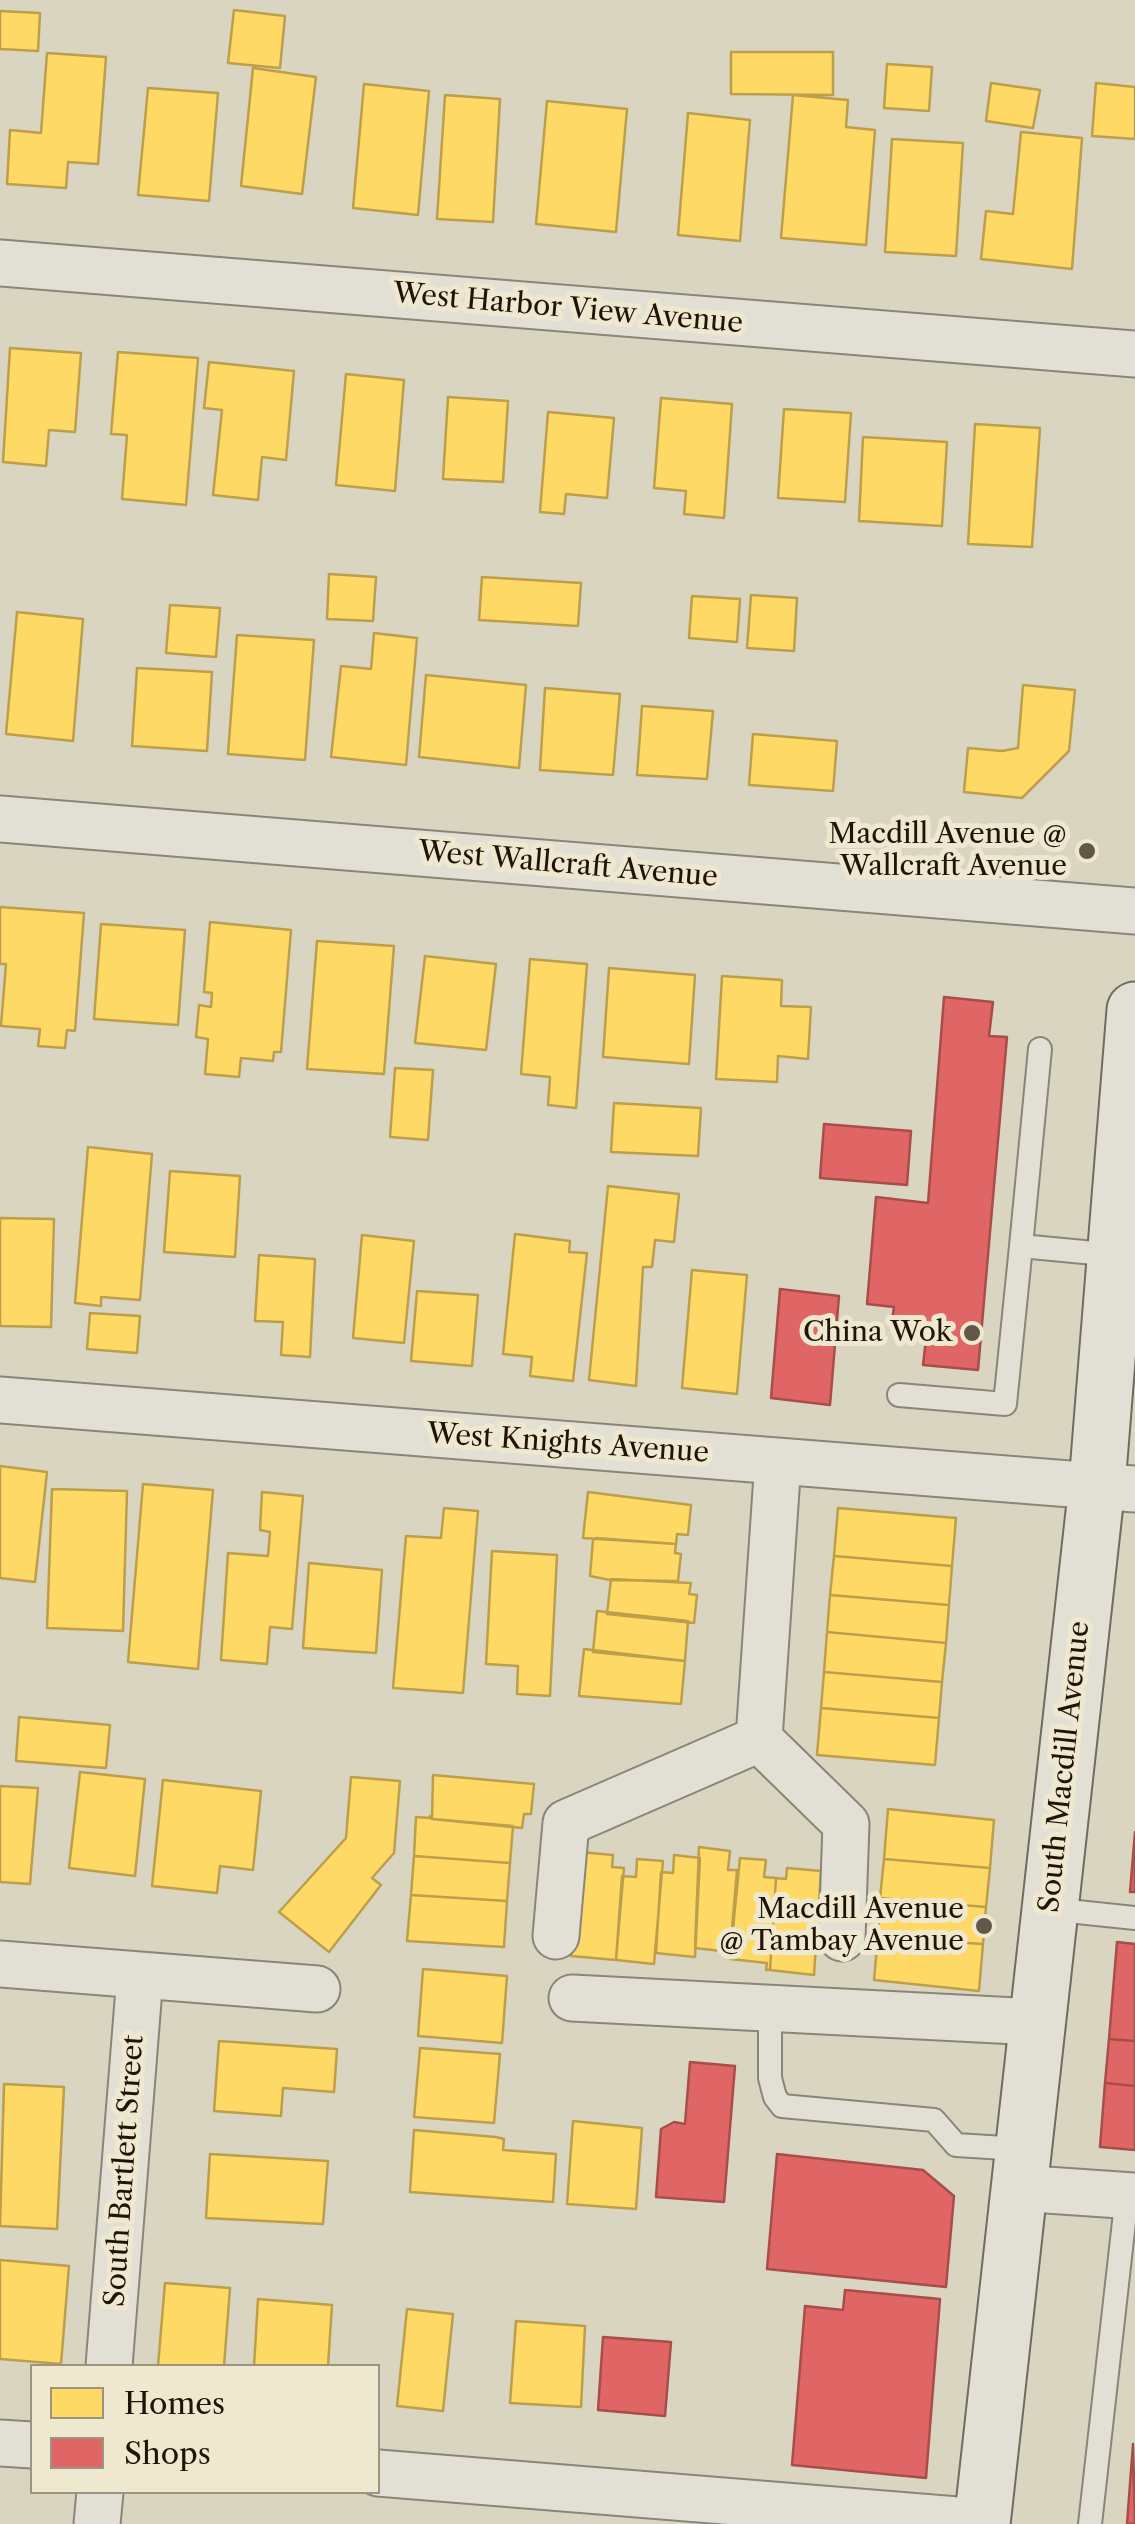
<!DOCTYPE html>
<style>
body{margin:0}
#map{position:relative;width:1135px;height:2524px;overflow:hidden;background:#dad5c0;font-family:"Libre Caslon Text",serif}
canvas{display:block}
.legend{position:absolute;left:30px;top:2364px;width:350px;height:130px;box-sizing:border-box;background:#eee8cf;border:2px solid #9c9380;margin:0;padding:12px 18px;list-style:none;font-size:30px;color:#221309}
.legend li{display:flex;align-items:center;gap:20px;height:50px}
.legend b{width:50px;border:2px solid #9c9380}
</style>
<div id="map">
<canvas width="1135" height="2524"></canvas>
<ul class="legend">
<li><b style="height:28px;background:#ffd966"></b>Homes</li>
<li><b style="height:28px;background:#e06666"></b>Shops</li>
</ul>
</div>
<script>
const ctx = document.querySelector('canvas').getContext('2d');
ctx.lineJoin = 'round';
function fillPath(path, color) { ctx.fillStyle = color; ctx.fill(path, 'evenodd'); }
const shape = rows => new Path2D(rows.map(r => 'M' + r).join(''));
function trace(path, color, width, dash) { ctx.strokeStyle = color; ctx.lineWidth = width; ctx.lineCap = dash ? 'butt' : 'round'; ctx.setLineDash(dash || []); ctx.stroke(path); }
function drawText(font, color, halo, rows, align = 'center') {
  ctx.font = font + ' "Libre Caslon Text",serif'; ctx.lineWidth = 10; ctx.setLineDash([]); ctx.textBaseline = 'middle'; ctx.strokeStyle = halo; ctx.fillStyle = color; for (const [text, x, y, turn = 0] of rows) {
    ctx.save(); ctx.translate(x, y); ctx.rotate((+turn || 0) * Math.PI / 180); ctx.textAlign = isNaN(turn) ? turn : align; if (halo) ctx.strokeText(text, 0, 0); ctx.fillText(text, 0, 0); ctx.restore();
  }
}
const homes = shape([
 [234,10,285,16,280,68,228,63,234,10],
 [0,11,40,13,38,51,0,49,0,11],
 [731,52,833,52,833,95,731,94,731,52],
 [47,53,106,57,98,164,68,162,66,188,7,184,10,130,41,133,47,53],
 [887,64,932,67,929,111,884,108,887,64],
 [253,68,316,77,302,194,241,186,253,68],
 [991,83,1040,90,1033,128,986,121,991,83],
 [1096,83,1135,87,1135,139,1092,136,1096,83],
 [364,84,429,91,418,215,353,208,364,84],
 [148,88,218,93,209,201,138,195,148,88],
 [445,95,500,99,493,222,437,219,445,95],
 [793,95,848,100,846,127,875,130,866,245,781,238,793,95],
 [547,101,627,109,616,232,536,224,547,101],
 [688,113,750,120,740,241,678,235,688,113],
 [1021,132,1082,138,1072,269,981,259,986,211,1013,214,1021,132],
 [892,139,963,143,956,256,885,252,892,139],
 [10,348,81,353,75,432,49,430,46,466,3,462,10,348],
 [118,352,198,358,186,505,122,499,127,435,111,434,118,352],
 [209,362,294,371,286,460,262,457,258,500,213,495,222,410,204,408,209,362],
 [346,374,404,380,395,491,336,485,346,374],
 [448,397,508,401,503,482,443,479,448,397],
 [661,398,732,404,724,518,684,514,686,491,654,488,661,398],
 [784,409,851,413,845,502,778,498,784,409],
 [548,412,614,418,607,498,566,494,564,514,540,512,548,412],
 [975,424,1040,428,1032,547,968,544,975,424],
 [863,437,947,442,942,526,859,521,863,437],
 [329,574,376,577,373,621,327,619,329,574],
 [482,577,581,583,578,626,479,620,482,577],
 [751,595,797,598,794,651,747,648,751,595],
 [692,596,740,599,737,642,689,638,692,596],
 [170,605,220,608,216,657,166,653,170,605],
 [17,612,83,619,73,741,6,734,17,612],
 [374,633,417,638,406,765,331,757,341,666,371,669,374,633],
 [237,635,314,640,305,760,228,754,237,635],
 [137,668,212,672,207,751,132,746,137,668],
 [426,675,526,685,519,768,419,757,426,675],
 [1023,685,1075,690,1069,751,1022,798,964,792,968,748,1002,751,1018,748,1023,685],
 [545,688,620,694,613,775,540,770,545,688],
 [642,706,713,711,707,779,637,775,642,706],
 [753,734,837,741,833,791,749,785,753,734],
 [0,907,84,913,75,1031,67,1030,65,1048,38,1046,40,1029,1,1026,6,964,0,964,0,907],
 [210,922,291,930,281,1052,274,1052,273,1061,241,1058,239,1077,205,1074,208,1039,196,1037,199,1005,211,1007,212,993,204,992,210,922],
 [101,924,185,930,178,1025,94,1019,101,924],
 [317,941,394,946,384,1074,307,1069,317,941],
 [425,956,496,964,486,1050,415,1043,425,956],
 [530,959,587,964,576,1108,548,1105,550,1077,521,1074,530,959],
 [609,968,695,975,689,1064,603,1057,609,968],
 [722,976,782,980,781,1006,811,1007,808,1059,778,1056,777,1082,716,1079,722,976],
 [395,1068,433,1070,428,1140,390,1137,395,1068],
 [614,1103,701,1108,698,1156,611,1152,614,1103],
 [88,1147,152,1154,140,1300,101,1297,101,1306,75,1303,88,1147],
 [170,1171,240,1176,235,1257,164,1252,170,1171],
 [608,1186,679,1194,674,1242,655,1240,652,1267,643,1267,636,1386,589,1380,608,1186],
 [0,1218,54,1219,51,1327,0,1326,0,1218],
 [515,1234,570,1241,569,1252,587,1253,573,1381,530,1376,532,1357,503,1354,515,1234],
 [362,1235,414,1241,404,1343,353,1338,362,1235],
 [259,1255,315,1259,310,1357,281,1355,283,1322,255,1321,259,1255],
 [692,1270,747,1275,737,1394,682,1388,692,1270],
 [417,1291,478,1295,472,1366,411,1361,417,1291],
 [90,1313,140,1316,137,1353,87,1349,90,1313],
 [0,1466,47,1472,35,1582,0,1578,0,1466],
 [143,1484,213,1490,198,1669,128,1662,143,1484],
 [52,1489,127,1491,123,1631,47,1628,52,1489],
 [262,1492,303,1496,292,1629,270,1627,267,1664,221,1660,228,1553,268,1556,270,1532,260,1530,262,1492],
 [588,1492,691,1505,688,1535,677,1534,676,1544,583,1538,588,1492],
 [444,1508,478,1511,463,1693,393,1688,406,1536,441,1538,444,1508],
 [838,1508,956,1518,952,1566,834,1556,838,1508],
 [596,1538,676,1544,675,1553,681,1554,678,1581,610,1580,590,1576,593,1540,596,1538],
 [492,1551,557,1555,550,1696,517,1694,518,1666,486,1664,492,1551],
 [834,1556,952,1566,949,1605,830,1595,834,1556],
 [309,1563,382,1570,376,1653,303,1648,309,1563],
 [611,1579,691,1583,689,1594,697,1595,694,1623,607,1614,611,1579],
 [830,1595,949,1605,946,1643,827,1632,830,1595],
 [597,1611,688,1621,685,1661,593,1652,597,1611],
 [827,1632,946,1643,942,1682,824,1672,827,1632],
 [584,1649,685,1661,681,1704,579,1696,584,1649],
 [824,1672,942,1682,939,1718,821,1708,824,1672],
 [821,1708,939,1718,935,1765,817,1755,821,1708],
 [19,1717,110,1725,106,1768,16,1761,19,1717],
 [80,1772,145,1779,135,1876,69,1868,80,1772],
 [433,1775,534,1784,531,1814,524,1814,522,1828,432,1819,433,1775],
 [351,1777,400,1781,394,1853,372,1878,381,1885,329,1952,279,1912,346,1838,351,1777],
 [163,1780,261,1791,253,1870,220,1866,217,1893,152,1886,163,1780],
 [0,1786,38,1788,30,1884,0,1882,0,1786],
 [888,1809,994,1820,990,1868,884,1859,888,1809],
 [430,1816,432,1819,513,1826,510,1863,414,1856,416,1817,430,1818,430,1816],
 [699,1847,730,1851,728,1870,737,1870,730,1952,695,1948,699,1847],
 [580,1852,613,1855,612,1867,624,1868,616,1960,571,1956,580,1852],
 [674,1855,700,1858,695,1957,656,1953,661,1872,673,1873,674,1855],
 [414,1856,510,1863,507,1901,411,1895,414,1856],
 [740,1858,766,1860,764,1877,776,1878,770,1970,766,1970,767,1963,730,1959,740,1858],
 [637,1859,663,1861,654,1964,616,1960,622,1876,636,1877,637,1859],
 [884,1859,990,1868,986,1907,880,1898,884,1859],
 [787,1868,821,1871,814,1975,770,1970,776,1878,786,1879,787,1868],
 [411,1895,507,1901,504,1947,407,1941,411,1895],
 [880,1898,986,1907,983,1944,878,1937,880,1898],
 [878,1937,983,1944,979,1991,874,1980,878,1937],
 [423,1969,507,1976,502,2043,418,2036,423,1969],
 [219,2041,337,2049,334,2092,283,2088,281,2116,214,2111,219,2041],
 [420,2048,500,2054,494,2123,414,2117,420,2048],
 [4,2084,64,2087,57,2229,0,2226,4,2084],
 [573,2121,642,2128,636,2209,567,2204,573,2121],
 [414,2130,496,2137,504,2139,503,2150,556,2154,553,2202,410,2192,414,2130],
 [210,2154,328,2161,323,2224,206,2218,210,2154],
 [0,2260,69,2266,61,2364,0,2359,0,2260],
 [165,2283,230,2288,224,2366,158,2366,165,2283],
 [258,2299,332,2305,328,2366,254,2366,258,2299],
 [407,2309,453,2314,443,2411,397,2406,407,2309],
 [516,2321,585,2326,581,2407,510,2403,516,2321]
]);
fillPath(homes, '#ffd966');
trace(homes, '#bd9e4a', 2.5);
const shops = shape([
 [944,997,993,1002,989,1036,1007,1037,978,1370,923,1365,927,1331,891,1327,894,1307,867,1304,876,1197,928,1203,944,997],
 [824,1124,911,1131,907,1185,820,1178,824,1124],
 [780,1289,839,1296,830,1405,771,1398,780,1289],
 [1135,1832,1135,1892,1130,1892,1135,1832],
 [1117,1942,1135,1944,1135,2041,1109,2039,1117,1942],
 [1109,2039,1135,2041,1135,2086,1105,2083,1109,2039],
 [690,2062,735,2066,724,2202,656,2197,661,2129,674,2122,685,2124,690,2062],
 [1105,2083,1135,2086,1135,2150,1100,2147,1105,2083],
 [777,2154,923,2170,954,2196,946,2287,767,2269,777,2154],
 [845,2290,940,2299,926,2478,792,2465,805,2306,843,2310,845,2290],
 [603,2337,671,2342,665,2416,598,2410,603,2337],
 [1133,2444,1135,2524,1127,2524,1133,2444]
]);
fillPath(shops, '#e06666');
trace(shops, '#a74d4a', 2.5);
const lane = shape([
 [1021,1246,1040,1049],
 [899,1395,1005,1404,1021,1246,1115,1255],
 [1049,1909,1135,1918],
 [770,2009,770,2078,775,2097,782,2106,934,2120,956,2145,1021,2149],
 [1090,2524,1127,2195]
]);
const street = shape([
 [0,263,1135,354],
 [0,819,1135,911],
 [0,1400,1135,1489],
 [759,1739,846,1824,842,1938],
 [556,1936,566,1823,759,1739,778,1461],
 [0,1964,317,1989],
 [572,1998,1036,2022],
 [1017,2188,1135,2196],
 [109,2366,140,1976],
 [0,2443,32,2445],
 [378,2473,982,2522],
 [97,2524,100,2492]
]);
const secondary = shape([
 [982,2524,1097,1485,1135,1010]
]);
trace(lane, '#8a8578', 26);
trace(street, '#8a8578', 49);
trace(secondary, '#706b60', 59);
trace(lane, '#e2e0d5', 22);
trace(street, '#e2e0d5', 45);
trace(secondary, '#e2e0d5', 55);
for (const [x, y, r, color] of [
 [1087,851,10,"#625749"],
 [972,1333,10,"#625749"],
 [984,1926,10,"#625749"]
]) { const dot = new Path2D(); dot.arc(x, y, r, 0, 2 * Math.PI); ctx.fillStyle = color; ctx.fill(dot); trace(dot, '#eee8cf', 4); }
drawText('28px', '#221309', '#eee8cf', [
 ["West Harbor View Avenue",568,309,5],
 ["West Wallcraft Avenue",568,865,5],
 ["West Knights Avenue",568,1444,4],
 ["South Macdill Avenue",1065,1767,-84],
 ["South Bartlett Street",125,2171,-86]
]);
drawText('28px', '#221309', '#eee8cf', [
 ["Macdill Avenue @",1067,835],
 ["Wallcraft Avenue",1067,867],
 ["China Wok",952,1333],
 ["Macdill Avenue",964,1910],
 ["@ Tambay Avenue",964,1942]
], 'right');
</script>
